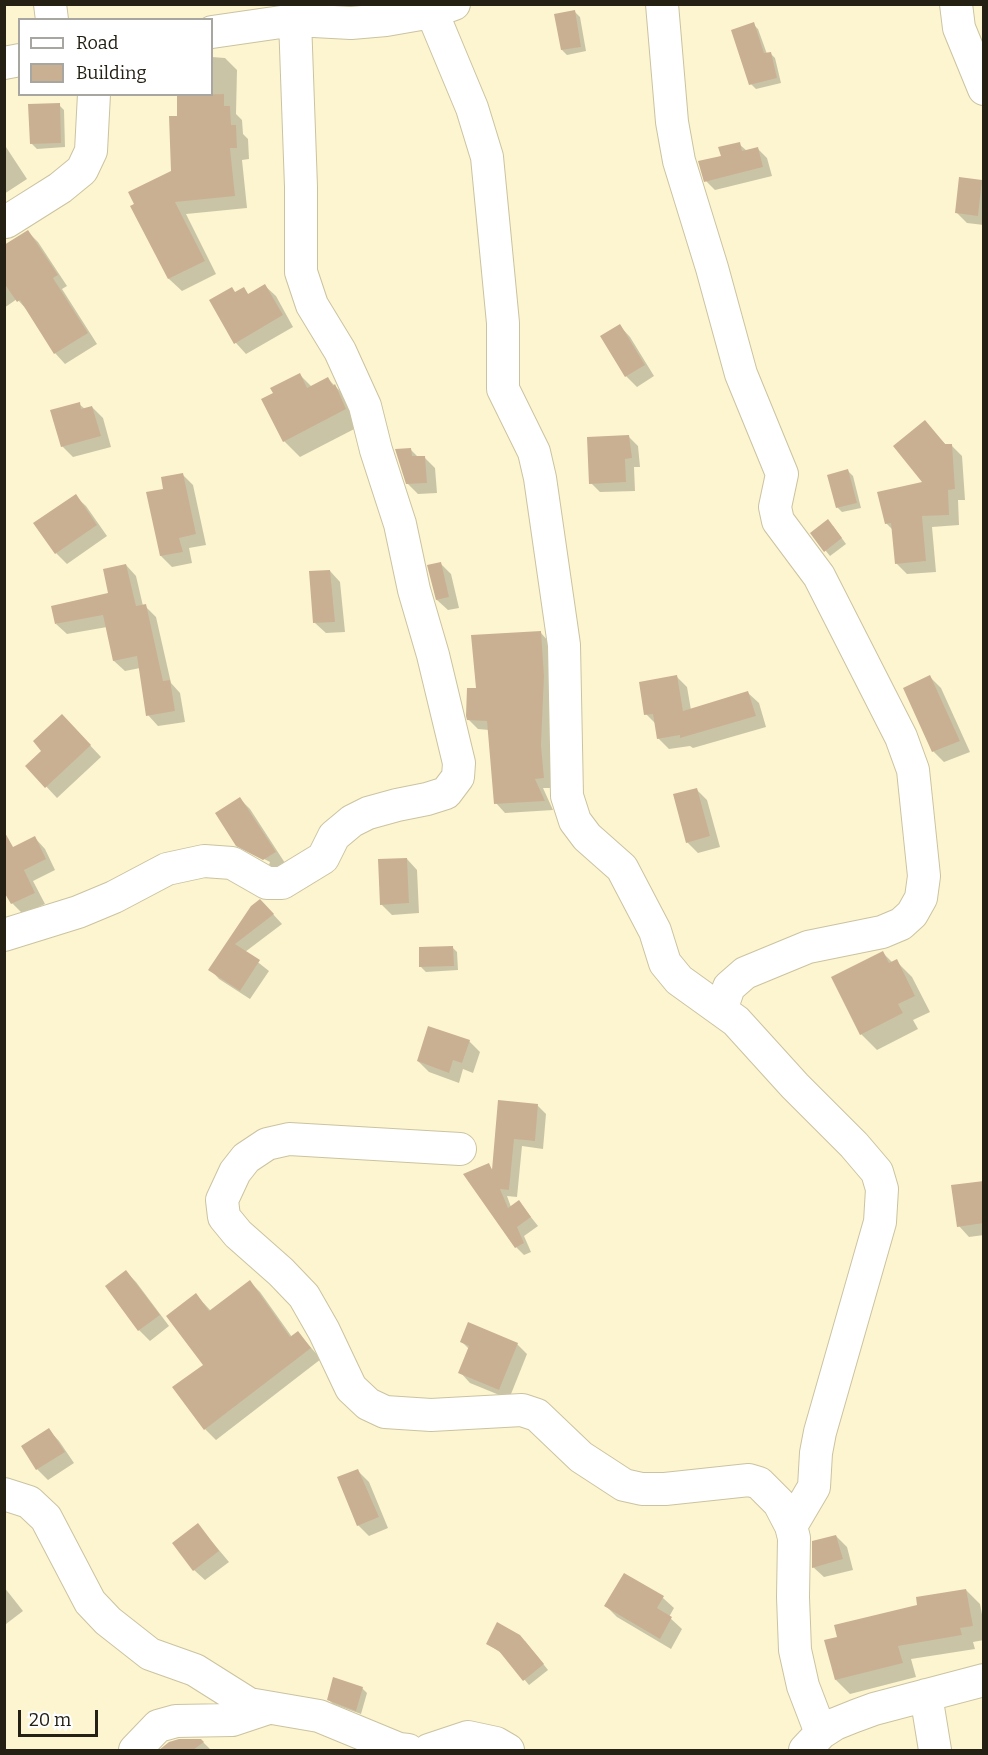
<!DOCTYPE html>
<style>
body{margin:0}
#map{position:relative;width:988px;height:1755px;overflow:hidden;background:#fdf5d0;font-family:Bitter,serif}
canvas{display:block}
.frame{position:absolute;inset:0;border:6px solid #242114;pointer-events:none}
.legend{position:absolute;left:18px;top:18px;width:195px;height:78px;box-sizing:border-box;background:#fff;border:2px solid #a7a6a1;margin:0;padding:8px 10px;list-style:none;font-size:18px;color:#242114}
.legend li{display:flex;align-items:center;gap:12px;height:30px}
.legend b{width:30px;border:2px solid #a7a6a1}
.scale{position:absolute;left:18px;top:1710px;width:80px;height:27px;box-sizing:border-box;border:3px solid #242114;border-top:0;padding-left:8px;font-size:18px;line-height:21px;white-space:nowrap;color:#242114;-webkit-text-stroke:4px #fff;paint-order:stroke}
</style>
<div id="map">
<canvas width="988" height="1755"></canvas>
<div class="frame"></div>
<ul class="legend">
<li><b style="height:8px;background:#fff"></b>Road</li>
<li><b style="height:16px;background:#c9b093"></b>Building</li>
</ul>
<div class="scale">20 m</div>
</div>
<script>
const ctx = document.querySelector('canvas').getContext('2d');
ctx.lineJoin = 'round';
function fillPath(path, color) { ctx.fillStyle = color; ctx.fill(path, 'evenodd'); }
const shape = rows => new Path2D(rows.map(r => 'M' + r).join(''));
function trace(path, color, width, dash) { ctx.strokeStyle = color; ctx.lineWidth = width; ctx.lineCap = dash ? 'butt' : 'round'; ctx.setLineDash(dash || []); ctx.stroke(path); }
fillPath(shape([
 [575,12,580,17,586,51,567,55,562,50],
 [753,24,758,29,767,54,770,53,775,58,781,83,756,89,751,84],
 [212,57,225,58,237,70,236,114,242,120,243,134,248,139,249,159,242,160,247,208,186,214,216,274,182,291,169,279,132,206,173,172,179,117,191,94,212,94],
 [59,105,64,110,65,147,37,149,32,144],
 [4,144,27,179,4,194],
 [739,144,747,151,758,149,767,158,772,176,715,190,706,181,722,157],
 [981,181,984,184,984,225,967,223,957,213],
 [28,232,38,242,67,286,62,289,97,344,65,364,55,353,28,311,17,299,4,308,4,247],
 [265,286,276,296,293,327,246,354,236,343,236,293,243,289,249,295],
 [620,326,630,337,654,376,637,387,626,376],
 [299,374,312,387,328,379,351,402,362,425,300,457,284,441,275,393],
 [79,404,85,409,92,407,103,418,111,447,73,457,62,446],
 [925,422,947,446,951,445,962,456,965,500,958,500,959,525,932,527,936,572,907,574,896,563,893,530,886,523,925,483],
 [629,437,638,446,640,467,634,467,635,491,600,492,591,483],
 [411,450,419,458,425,458,435,468,437,493,418,494,407,483],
 [848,471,853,476,861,508,842,512,837,507],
 [182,474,193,485,206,545,189,548,192,563,172,567,161,556,148,494,165,490],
 [75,496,86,506,107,536,67,564,56,553,35,523],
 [833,526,846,544,830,556,812,534],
 [440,563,451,574,459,608,448,610,437,600],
 [126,565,136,576,143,606,145,606,156,617,171,683,180,693,185,722,158,726,148,715,140,668,125,671,114,661,107,627,67,634,56,624,110,595],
 [330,571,340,582,345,632,326,633,315,623],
 [541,633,550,643,553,687,550,755,553,788,543,788,553,810,505,813,496,803,489,730,478,729,469,720],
 [677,677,687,687,691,710,748,693,759,703,766,727,693,748,690,746,669,749,658,738,656,724,646,714],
 [930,677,941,688,970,752,944,762,933,751],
 [72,726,101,757,57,798,27,766],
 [697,790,707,800,720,847,698,853,687,842],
 [240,799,250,809,285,863,275,870,244,852,269,865,270,862,241,847],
 [35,838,45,849,55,870,33,881,45,904,23,914,12,903],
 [407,859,417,870,419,913,392,915,381,904],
 [261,901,282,924,245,952,269,971,250,999,219,979,210,969],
 [452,947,457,952,458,970,426,972,421,967],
 [883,953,893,963,896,961,912,977,930,1012,913,1020,918,1029,877,1050,861,1034],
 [469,1041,480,1052,473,1073,463,1069,459,1083,429,1072,418,1061],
 [500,1102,538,1106,546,1114,543,1149,522,1146,517,1197,507,1196,511,1207,519,1202,538,1226,524,1236,531,1252,524,1255,516,1247,488,1165,493,1170],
 [984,1187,984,1235,969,1237,959,1226],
 [126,1272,136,1282,169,1326,150,1341,139,1330],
 [250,1282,260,1292,292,1337,298,1333,321,1359,216,1440,205,1429,174,1388,205,1365,196,1295,211,1311],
 [462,1342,517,1344,527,1354,509,1399,470,1383,460,1372,470,1350],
 [49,1430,59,1441,74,1463,48,1480,37,1469],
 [358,1471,369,1482,388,1528,369,1536,358,1525,339,1478],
 [198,1525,229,1562,205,1580,194,1570],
 [836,1536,847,1547,853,1570,824,1577,813,1567],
 [4,1587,23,1611,6,1624,4,1623],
 [966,1590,980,1604,984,1625,984,1640,973,1642,975,1649,911,1659,916,1677,850,1694,836,1680,838,1638,919,1606],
 [663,1598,674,1608,669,1617,682,1629,671,1649,617,1617,606,1606],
 [525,1641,548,1670,529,1685,504,1655,488,1644],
 [362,1688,367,1693,361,1714,333,1704,328,1699],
 [201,1740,211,1750,171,1750,167,1746]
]), '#0003');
fillPath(shape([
 [575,10,581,47,561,50,554,14],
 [754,22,764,53,771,52,777,78,749,85,731,30],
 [224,94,224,106,230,106,231,125,236,125,237,148,230,148,235,196,175,202,205,261,168,279,130,206,134,204,128,192,171,171,169,116,177,116,177,95],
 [60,103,61,143,30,144,28,104],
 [740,142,742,151,758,147,763,167,704,182,698,161,721,156,718,147],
 [959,177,982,180,978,216,955,213],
 [28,230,58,275,53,278,88,333,54,354,20,300,17,302,4,283,4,245],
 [265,284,283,315,234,344,209,300,232,287,235,292,244,287,248,294],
 [620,324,645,365,625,377,600,336],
 [300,373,307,388,328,377,333,386,335,384,346,409,283,442,261,399,273,393,270,388],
 [80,402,81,409,92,406,101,436,61,447,50,410],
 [925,420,945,444,952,444,955,489,948,490,949,515,922,516,926,561,895,564,891,523,885,524,877,492,922,482,893,446],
 [629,435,632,458,625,459,626,482,589,484,587,437],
 [411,448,412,456,425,456,427,483,406,484,395,449],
 [848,469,857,503,836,508,827,475],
 [183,473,196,534,179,538,183,552,160,556,146,492,163,489,161,477],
 [76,494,97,525,55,554,33,523],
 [828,519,842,538,824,552,810,533],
 [441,562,449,597,436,600,427,565],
 [126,564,136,606,146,604,163,681,170,680,175,711,146,716,137,656,113,661,103,615,55,624,51,606,108,593,103,569],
 [330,570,335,622,313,623,309,571],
 [541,631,544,676,541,745,544,778,535,779,545,801,494,804,487,721,467,720,466,716,467,688,476,688,471,635],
 [677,675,683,711,748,691,756,716,680,738,680,735,657,739,653,714,644,715,639,682],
 [930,675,960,741,932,752,903,688],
 [62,714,91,745,45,788,25,766,41,751,33,741],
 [697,788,710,836,686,843,673,794],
 [240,797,276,852,263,860,236,846,215,813],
 [4,831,13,847,35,836,46,859,24,870,35,893,11,904,4,892],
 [407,858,409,903,380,905,378,859],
 [260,899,274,914,235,944,260,960,240,991,208,970,251,906],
 [453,946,454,966,419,967,419,947],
 [883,951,889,963,897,959,915,996,898,1004,903,1013,860,1035,831,977],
 [428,1026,470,1040,462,1063,453,1060,449,1073,417,1061],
 [498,1100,538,1104,535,1141,514,1139,509,1190,500,1189,508,1208,519,1200,531,1217,517,1227,524,1243,515,1248,463,1174,489,1163,492,1170],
 [984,1181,984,1223,957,1227,951,1185],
 [126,1270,160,1315,138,1331,105,1286],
 [250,1280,290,1337,298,1331,311,1348,204,1430,172,1387,203,1365,166,1316,196,1293,209,1311],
 [468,1322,518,1343,499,1390,458,1373,469,1346,460,1342],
 [49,1428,65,1452,36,1470,21,1446],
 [358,1469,379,1517,357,1526,337,1477],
 [198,1523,219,1551,193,1571,172,1543],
 [836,1535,843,1559,812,1568,812,1541],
 [624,1573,664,1596,657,1608,672,1617,660,1639,604,1606],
 [966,1589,973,1626,960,1628,962,1635,898,1646,903,1663,835,1680,824,1640,837,1637,834,1625,917,1605,916,1597],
 [497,1622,520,1635,544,1664,523,1681,499,1651,486,1644],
 [333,1677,363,1687,356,1711,327,1700],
 [179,1739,201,1739,204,1742,193,1750,159,1750,169,1742]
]), '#c9b093');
const street = shape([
 [50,4,52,20],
 [662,4,672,122,679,161,712,268,741,374,782,474,775,507,778,521,819,576,901,737,913,770,924,876,921,898,912,914,901,924,882,932,808,947,745,973,729,987,721,1010],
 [956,4,959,28,984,89],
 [432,12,472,108,487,157,503,323,503,389,534,452,540,478,564,645,567,796,575,821,587,837,622,868,655,931,665,963,679,980,736,1021,795,1086,854,1145,877,1172,882,1189,880,1222,820,1432,816,1453,814,1487,791,1526],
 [212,32,295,20,351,23,386,20,432,12,454,4],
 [4,63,20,60],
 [6,222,60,188,82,170,91,151,94,94],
 [4,935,78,912,114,897,167,869,204,861,232,863,267,883,282,883,323,858,334,836,352,821,368,813,397,805,427,799,446,793,458,777,459,763,433,655,414,590,400,524,376,450,365,406,340,351,312,305,301,272,301,187,295,20],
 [460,1149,289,1139,267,1144,246,1158,235,1172,222,1200,224,1217,238,1234,281,1272,304,1296,324,1331,351,1388,368,1404,385,1412,431,1415,522,1410,537,1415,581,1457,601,1470,624,1485,642,1489,665,1489,749,1480,759,1483,779,1503,791,1526,794,1538,793,1597,795,1650,803,1686,821,1733],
 [4,1494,29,1502,46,1518,90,1602,108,1621,150,1654,195,1670,249,1704,319,1716,399,1749,408,1750],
 [926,1695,935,1750],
 [135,1750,158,1726,176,1721,232,1720,268,1708],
 [429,1750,468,1737,496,1743,508,1750],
 [805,1750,821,1733,835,1724,855,1716,874,1709,984,1680]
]);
trace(street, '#cbc3a0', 34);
trace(street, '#fff', 32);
</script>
